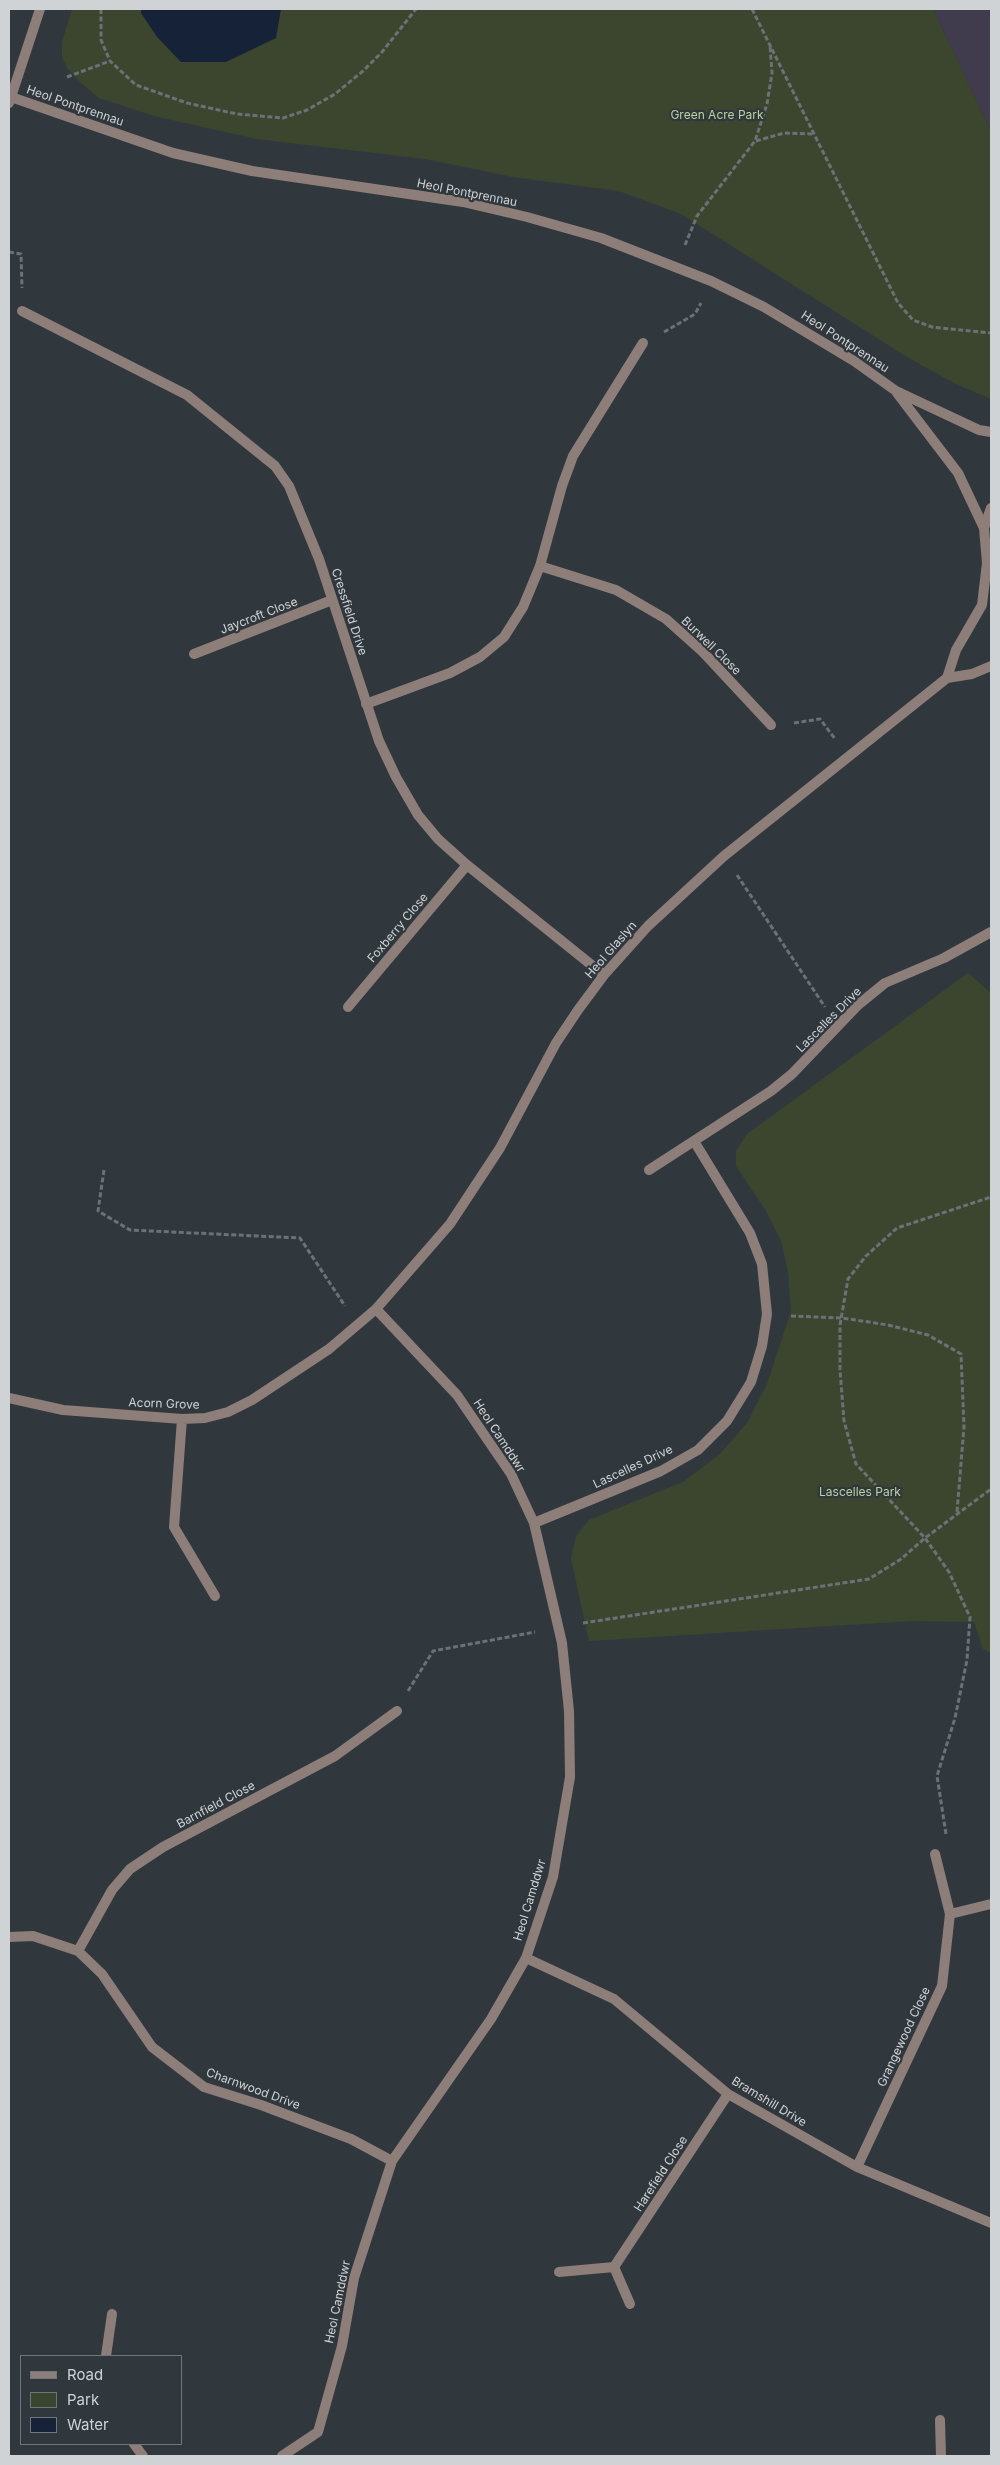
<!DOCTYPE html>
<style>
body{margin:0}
#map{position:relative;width:1000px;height:2465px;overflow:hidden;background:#31383d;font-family:Inter,sans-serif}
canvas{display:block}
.frame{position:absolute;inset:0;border:10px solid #cfd3d6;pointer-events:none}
.legend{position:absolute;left:20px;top:2355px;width:162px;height:90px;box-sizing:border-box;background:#31383d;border:1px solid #70767a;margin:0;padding:6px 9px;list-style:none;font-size:15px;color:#cfd3d6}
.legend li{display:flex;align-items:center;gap:10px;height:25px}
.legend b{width:25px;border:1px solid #70767a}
</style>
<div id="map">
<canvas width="1000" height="2465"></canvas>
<div class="frame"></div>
<ul class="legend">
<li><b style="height:6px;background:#8d7e7a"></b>Road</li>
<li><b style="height:14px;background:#3c462f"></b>Park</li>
<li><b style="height:14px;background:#152237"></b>Water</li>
</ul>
</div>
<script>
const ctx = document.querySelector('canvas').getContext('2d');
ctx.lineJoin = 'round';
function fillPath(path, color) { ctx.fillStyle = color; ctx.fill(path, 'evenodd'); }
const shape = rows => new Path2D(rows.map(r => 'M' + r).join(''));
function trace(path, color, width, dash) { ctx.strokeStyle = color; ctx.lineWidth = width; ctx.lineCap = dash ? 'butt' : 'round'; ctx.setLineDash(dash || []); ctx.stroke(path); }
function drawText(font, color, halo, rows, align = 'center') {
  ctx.font = font + ' Inter,sans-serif'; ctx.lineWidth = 4.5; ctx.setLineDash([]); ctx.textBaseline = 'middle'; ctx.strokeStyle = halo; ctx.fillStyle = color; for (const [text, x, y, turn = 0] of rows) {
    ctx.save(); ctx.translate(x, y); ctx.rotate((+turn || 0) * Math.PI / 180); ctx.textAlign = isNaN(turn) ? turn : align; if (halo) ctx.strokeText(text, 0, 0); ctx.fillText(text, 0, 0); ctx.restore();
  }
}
fillPath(shape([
 [933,9,991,9,991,131]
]), '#403b4d');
fillPath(shape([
 [72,9,933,9,991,131,991,399,956,384,907,357,681,214,619,191,513,177,425,159,257,139,158,117,99,98,80,82,67,68,62,57,62,42],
 [968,973,991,993,991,1653,983,1649,974,1622,912,1621,589,1641,571,1558,576,1536,589,1520,683,1482,720,1454,747,1423,767,1384,791,1311,788,1271,781,1241,766,1211,736,1166,736,1151,747,1134]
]), '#3c462f');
fillPath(shape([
 [141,9,281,9,276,38,226,62,181,62,157,37,141,13]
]), '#152237');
trace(shape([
 [101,9,101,40,110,61,136,85,187,103,237,114,283,118,307,110,335,94,363,71,382,52,416,9],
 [752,9,898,303,913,320,932,327,991,333],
 [67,77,110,61],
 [756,141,784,133,815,134],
 [685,245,697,216,755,141,767,104,772,73,770,46],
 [9,252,21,254,22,288],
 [664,332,695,314,701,303],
 [794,723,820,719,835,739],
 [737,875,825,1007],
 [104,1170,98,1211,130,1230,300,1238,345,1306],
 [791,1316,842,1318,888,1325,928,1335,961,1354,964,1427,957,1512],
 [583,1623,869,1579,901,1559,925,1538,991,1489],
 [408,1691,433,1651,535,1632],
 [946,1834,937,1776,955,1718,967,1660,970,1617,949,1572,925,1538,856,1464,844,1421,840,1370,840,1325,848,1279,866,1256,897,1228,991,1197]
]), '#6b7175', 3, [5, 2.5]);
trace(shape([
 [106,2356,112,2314],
 [134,2444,143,2456]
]), '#8d7e7a', 10);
trace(shape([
 [11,97,40,9],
 [22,311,187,395,275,466,289,486,319,559,379,741,396,777,418,815,438,839,467,865,604,975],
 [540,566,616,590,666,619,703,652,771,725],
 [194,654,332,600],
 [947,678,956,650,982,605,987,563],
 [366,704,450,673,480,657,504,637,523,607,540,566,562,486,573,456,643,343],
 [348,1007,467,865],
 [649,1170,771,1091,792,1074,858,1005,885,983,944,958,991,932],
 [9,1398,63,1410,182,1419,205,1418,228,1412,252,1400,329,1349,376,1309,450,1224,500,1148,556,1043,578,1010,604,975,648,926,724,856,947,678,972,674,991,666],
 [182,1419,174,1527,215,1596],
 [534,1523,661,1471,698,1450,727,1421,751,1382,762,1346,767,1314,762,1264,750,1233,694,1141],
 [950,1914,991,1904],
 [9,1937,33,1936,78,1951,102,1974,152,2047,204,2087,261,2105,351,2139,392,2161],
 [78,1951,112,1890,130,1869,163,1847,335,1756,397,1711],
 [526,1958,614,1999,728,2094,857,2167,991,2223],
 [857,2167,942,1986,950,1914,935,1854],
 [614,2267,728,2094],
 [559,2272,614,2267,630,2304],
 [940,2420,941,2456],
 [282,2456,318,2432,342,2346,354,2278,392,2161,491,2019,526,1958,553,1877,570,1777,569,1711,562,1643,534,1523,511,1474,457,1395,376,1309]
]), '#8d7e7a', 10);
trace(shape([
 [9,103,11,97,173,153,252,171,463,202,527,217,601,238,711,281,764,307,854,361,896,391,979,430,991,432],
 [897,393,958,473,984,528],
 [991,508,984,528,987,563,991,573]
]), '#8d7e7a', 10);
drawText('12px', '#cfd3d6', '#31383d', [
 ["Heol Pontprennau",75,106,19],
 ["Heol Pontprennau",467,193,11],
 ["Heol Pontprennau",845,342,33],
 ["Cressfield Drive",349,612,72],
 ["Jaycroft Close",259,616,-21],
 ["Burwell Close",711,646,44],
 ["Foxberry Close",398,928,-50],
 ["Heol Glaslyn",611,950,-49],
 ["Lascelles Drive",829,1020,-45],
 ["Acorn Grove",164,1404,2],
 ["Heol Camddwr",499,1436,57],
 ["Lascelles Drive",633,1467,-25],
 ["Barnfield Close",216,1805,-28],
 ["Heol Camddwr",530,1900,-73],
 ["Grangewood Close",904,2037,-65],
 ["Charnwood Drive",253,2089,20],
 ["Bramshill Drive",769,2102,31],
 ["Harefield Close",661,2174,-57],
 ["Heol Camddwr",338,2302,-78]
]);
drawText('12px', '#bbd19e', '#31383d', [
 ["Green Acre Park",717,115],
 ["Lascelles Park",860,1492]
]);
</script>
